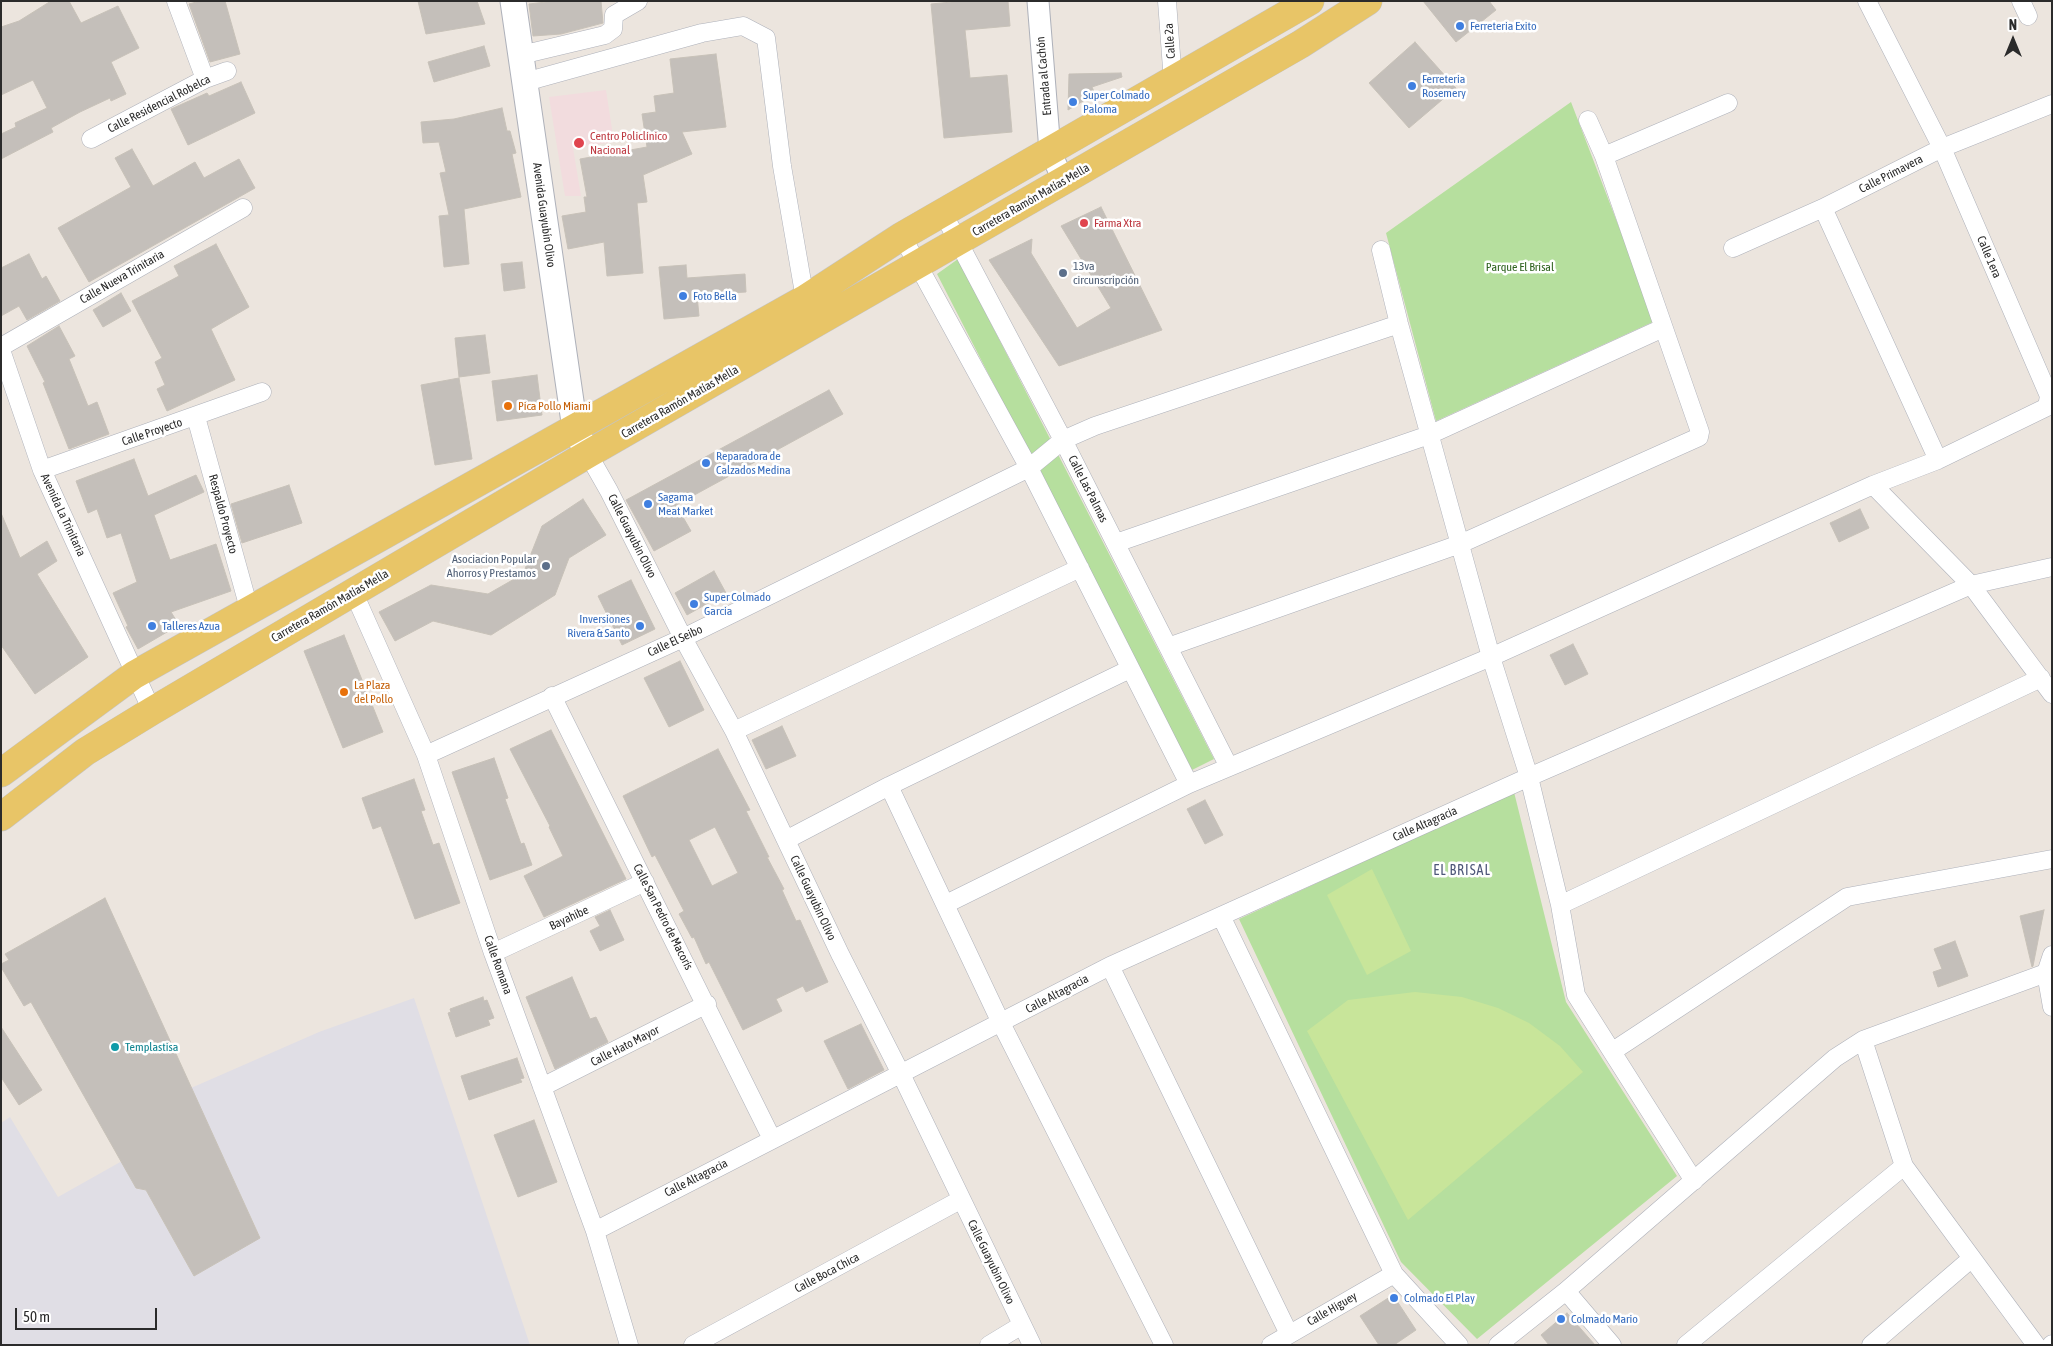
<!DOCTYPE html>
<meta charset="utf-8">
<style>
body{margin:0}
#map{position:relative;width:2053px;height:1346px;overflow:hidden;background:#ece5de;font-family:"Asap Condensed",sans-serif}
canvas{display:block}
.frame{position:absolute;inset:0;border:2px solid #2b2b2b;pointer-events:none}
.north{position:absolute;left:1988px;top:15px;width:50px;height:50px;-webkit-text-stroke:4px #fff;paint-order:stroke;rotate:0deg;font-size:14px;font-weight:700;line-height:20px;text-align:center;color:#2b2b2b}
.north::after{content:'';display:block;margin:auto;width:18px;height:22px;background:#2b2b2b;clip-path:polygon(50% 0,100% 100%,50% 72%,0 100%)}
.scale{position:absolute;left:15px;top:1308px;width:142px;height:22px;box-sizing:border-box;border:2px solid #2b2b2b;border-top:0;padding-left:6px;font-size:15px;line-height:18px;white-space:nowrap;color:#2b2b2b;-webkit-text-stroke:4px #fff;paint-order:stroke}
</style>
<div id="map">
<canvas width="2053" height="1346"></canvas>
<div class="frame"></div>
<div class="north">N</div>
<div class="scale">50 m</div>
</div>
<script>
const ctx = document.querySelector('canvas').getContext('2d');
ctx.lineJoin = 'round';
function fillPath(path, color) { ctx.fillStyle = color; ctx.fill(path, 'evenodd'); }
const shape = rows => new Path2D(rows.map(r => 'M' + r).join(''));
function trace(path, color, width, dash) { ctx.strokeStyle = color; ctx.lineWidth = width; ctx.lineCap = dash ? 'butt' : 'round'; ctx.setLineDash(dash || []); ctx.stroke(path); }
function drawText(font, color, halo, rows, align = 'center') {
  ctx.font = font + ' "Asap Condensed",sans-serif'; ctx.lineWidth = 5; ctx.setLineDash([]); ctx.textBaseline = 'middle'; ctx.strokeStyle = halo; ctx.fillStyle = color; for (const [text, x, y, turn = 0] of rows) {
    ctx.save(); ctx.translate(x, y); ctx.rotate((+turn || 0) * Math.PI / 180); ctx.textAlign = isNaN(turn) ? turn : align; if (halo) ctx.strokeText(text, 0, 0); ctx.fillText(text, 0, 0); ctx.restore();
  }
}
fillPath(shape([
 [414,998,530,1345,1,1345,1,1123,10,1117,58,1197,122,1161,136,1188,146,1190,194,1276,260,1237,191,1088,319,1032]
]), '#e0dee5');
fillPath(shape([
 [606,90,614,142,573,148,581,196,565,196,549,97]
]), '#f2dcde');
fillPath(shape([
 [1571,102,1655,321,1436,421,1386,233],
 [958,259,1214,759,1192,770,937,274],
 [1514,792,1566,1002,1677,1176,1477,1339,1401,1262,1239,919]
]), '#b6df9e');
fillPath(shape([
 [1372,869,1411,951,1367,975,1327,895],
 [1415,992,1462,997,1498,1008,1529,1023,1560,1046,1583,1072,1408,1220,1307,1031,1348,1000]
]), '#c8e59a');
const building = shape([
 [51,1,69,1,81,23,118,6,139,48,111,62,126,94,111,101,110,98,80,112,51,128,53,132,1,159,1,134,16,127,15,123,47,108,33,80,1,95,1,27,19,21,51,1],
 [200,1,225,1,240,54,210,62,189,4,200,1],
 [418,1,477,1,485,24,426,34,418,1],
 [554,1,601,1,603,23,561,34,533,36,529,4,554,1],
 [962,1,1008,1,1010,26,965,30,970,78,1007,75,1012,132,944,138,931,4,962,1],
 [1423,1,1489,1,1496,10,1456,42,1423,1],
 [1415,42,1456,88,1409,128,1369,83,1415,42],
 [484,46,490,66,434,82,428,62,484,46],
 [716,54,726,127,682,132,692,154,643,175,647,202,637,203,643,273,607,276,604,242,568,249,562,216,586,212,584,197,587,197,580,159,647,147,642,114,656,112,654,96,674,93,670,59,716,54],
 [1121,73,1122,77,1092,87,1095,94,1068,110,1069,74,1121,73],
 [241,82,255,113,188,145,171,109,207,93,209,96,241,82],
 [502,108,507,131,510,131,516,153,512,154,521,197,464,209,469,264,444,267,439,216,449,215,440,173,446,172,439,142,423,143,421,122,454,119,502,108],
 [132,149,153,186,195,162,204,178,239,159,255,188,89,282,58,228,131,187,115,158,132,149],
 [1101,207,1162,330,1059,366,989,260,1032,239,1031,253,1077,328,1111,308,1061,226,1101,207],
 [216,244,249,307,211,329,235,380,167,411,157,389,165,385,155,362,162,358,132,301,179,276,174,266,216,244],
 [29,254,42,279,46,276,60,301,27,320,19,306,1,316,1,268,29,254],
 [522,262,525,288,504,291,501,264,522,262],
 [686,265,687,278,745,274,746,292,697,295,699,316,664,319,659,267,686,265],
 [121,293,131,311,103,327,93,310,121,293],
 [59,326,75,356,69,359,88,406,97,402,109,434,69,449,43,383,45,382,27,346,59,326],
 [485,335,490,373,459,377,455,338,485,335],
 [537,375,542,415,497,421,492,381,537,375],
 [459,378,472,459,435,465,421,385,459,378],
 [829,390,843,414,676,505,691,531,654,551,626,500,829,390],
 [134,459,148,496,196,475,204,492,154,515,170,560,216,544,231,591,171,612,179,625,138,649,126,627,128,626,113,593,137,582,121,533,107,538,97,509,88,513,76,481,134,459],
 [289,485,302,523,242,543,231,504,289,485],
 [583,499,606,535,569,558,555,595,491,635,433,621,395,641,379,612,431,585,488,594,523,574,542,526,583,499],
 [1860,509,1869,528,1839,542,1830,523,1860,509],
 [1,513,20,558,47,541,57,561,37,574,88,657,35,694,1,645,1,513],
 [714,571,726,593,687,615,675,593,714,571],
 [631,580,655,629,622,645,598,596,631,580],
 [344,635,383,732,343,748,304,651,344,635],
 [1573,644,1588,674,1565,685,1550,655,1573,644],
 [680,661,704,710,669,727,644,678,680,661],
 [782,726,796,756,766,769,752,740,782,726],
 [551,730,626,879,544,917,524,876,563,856,549,827,550,826,510,749,551,730],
 [718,749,750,810,746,811,769,857,767,857,784,889,782,890,796,921,800,920,828,982,806,992,803,986,776,999,782,1011,743,1030,709,962,706,964,694,937,692,938,679,914,684,911,655,855,652,857,623,796,718,749],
 [715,827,738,873,712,886,689,840,715,827],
 [494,758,508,798,505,799,521,844,524,843,532,865,490,880,452,772,494,758],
 [414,779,425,810,421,811,433,845,439,843,460,903,415,919,381,826,373,829,362,798,414,779],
 [1205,800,1223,835,1205,844,1187,809,1205,800],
 [105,898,260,1238,194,1276,146,1190,136,1188,31,1002,24,1006,1,967,1,964,9,960,5,954,105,898],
 [610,910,624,940,600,951,590,931,600,926,595,917,610,910],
 [2044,910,2033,966,2032,967,2020,916,2044,910],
 [1955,941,1968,976,1938,987,1933,972,1942,969,1934,949,1955,941],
 [572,977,590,1019,596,1017,608,1042,555,1069,526,997,572,977],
 [483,997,484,1001,487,1000,494,1018,488,1020,490,1025,456,1037,448,1013,451,1012,450,1009,483,997],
 [861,1024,884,1070,848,1089,824,1041,861,1024],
 [1,1027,42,1090,19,1105,1,1077,1,1027],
 [517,1058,524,1078,520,1079,522,1082,469,1100,461,1076,517,1058],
 [534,1120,557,1182,518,1197,494,1135,534,1120],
 [1393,1295,1416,1330,1394,1345,1379,1345,1360,1316,1393,1295],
 [1567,1313,1595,1345,1549,1345,1541,1335,1567,1313]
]);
fillPath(building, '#c4bfba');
trace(building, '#c7c1b8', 1);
const minor = shape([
 [176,1,205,79],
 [1167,1,1173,82],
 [2021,1,2028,16],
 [521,55,605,35,613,29,614,15,638,1],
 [525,82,702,33,743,26,766,38,782,166,805,299],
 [91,139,205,79,227,71],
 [1604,156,1728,103],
 [1823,208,1938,460],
 [943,213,1063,440,1229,767],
 [902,236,1029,468,1189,784],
 [1733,248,1823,208,1942,148,2052,104],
 [1381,250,1399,324,1491,657,1529,777,1971,585,2052,567],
 [1,347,243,208],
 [1,350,42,470,152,711],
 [196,417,250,612],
 [588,454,609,491,683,638,734,731,840,954,901,1074,1032,1345],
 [42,470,262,392],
 [1873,485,1971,585,2052,694],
 [1116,543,1429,435,1663,328],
 [353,591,426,755,493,953,595,1231,629,1345],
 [1168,647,1460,544,1699,437,1700,432,1604,156,1588,120],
 [552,696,772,1139],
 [734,731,1080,568],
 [426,755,683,638,1029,468,1063,440,1095,426,1399,324],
 [889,786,1001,1023,1164,1345],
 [786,840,889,786,1130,669],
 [946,904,1189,784,1491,657,1873,485,1938,460,2047,407,2049,396,1942,148,1867,1],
 [1560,905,2041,678],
 [1221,916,1394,1274,1459,1345],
 [493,953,645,882],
 [2052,955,2046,973,2052,1007],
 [1110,966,1289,1334],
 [1863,1040,1904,1166,2036,1345],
 [1613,1051,1847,897,2052,859],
 [542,1087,707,1004],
 [595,1231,1110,966,1529,777,1560,905,1576,995,1694,1181],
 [1566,1291,1612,1345],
 [693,1345,960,1200],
 [989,1345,1022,1325],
 [1271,1345,1394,1274],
 [1498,1345,1566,1291,1835,1058,1863,1040,2046,973],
 [1686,1345,1904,1166],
 [1871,1345,1972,1258],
 [2051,1345,2052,1344]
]);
const tertiary = shape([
 [1038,1,1050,151,1064,182]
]);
const secondary = shape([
 [513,1,575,429,588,454]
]);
const primary = shape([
 [1,773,134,675,805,299,902,236,1310,1],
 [1,817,85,752,152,711,588,454,1301,44,1368,1]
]);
trace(minor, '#aeb1ba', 19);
trace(tertiary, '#aeb1ba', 23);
trace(secondary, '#aeb1ba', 27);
trace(primary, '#c4c4c4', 29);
trace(minor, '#fff', 18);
trace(tertiary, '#fff', 21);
trace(secondary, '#fff', 25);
trace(primary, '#e8c567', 28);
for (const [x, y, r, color] of [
 [1460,26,5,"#3f7fe0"],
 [1412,86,5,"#3f7fe0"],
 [1073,102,5,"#3f7fe0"],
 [579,143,6,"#e0444e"],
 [1084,223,5,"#e0444e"],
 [1063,273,5,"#5c6f8a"],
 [683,296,5,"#3f7fe0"],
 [508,406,5,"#e8710a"],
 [706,463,5,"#3f7fe0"],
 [648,504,5,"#3f7fe0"],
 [546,566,5,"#5c6f8a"],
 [694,604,5,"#3f7fe0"],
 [152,626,5,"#3f7fe0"],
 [640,626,5,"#3f7fe0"],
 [344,692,5,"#e8710a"],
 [115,1047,5,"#0f9aa8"],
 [1394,1298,5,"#3f7fe0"],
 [1561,1319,5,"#3f7fe0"]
]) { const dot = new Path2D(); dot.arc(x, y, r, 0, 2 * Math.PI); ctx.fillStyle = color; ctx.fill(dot); trace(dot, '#fff', 2); }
drawText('12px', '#366cbe', '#fff', [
 ["Ferreteria Exito",1470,26],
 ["Ferreteria",1422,79],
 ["Rosemery",1422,93],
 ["Super Colmado",1083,95],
 ["Paloma",1083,109],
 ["Foto Bella",693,296],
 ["Reparadora de",716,456],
 ["Calzados Medina",716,470],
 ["Sagama",658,497],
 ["Meat Market",658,511],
 ["Super Colmado",704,597],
 ["Garcia",704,611],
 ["Inversiones",630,619,"right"],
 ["Rivera & Santo",630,633,"right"],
 ["Talleres Azua",162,626],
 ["Colmado El Play",1404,1298],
 ["Colmado Mario",1571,1319]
], 'left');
drawText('12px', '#2b2b2b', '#fff', [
 ["Calle 2a",1170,41,-94],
 ["Entrada al Cachón",1044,76,-95],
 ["Calle Residencial Robelca",159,104,-27],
 ["Calle Primavera",1891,174,-27],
 ["Carretera Ramón Matías Mella",1031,200,-30],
 ["Avenida Guayubín Olivo",544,215,82],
 ["Calle 1era",1989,257,67],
 ["Calle Nueva Trinitaria",122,277,-30],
 ["Carretera Ramón Matías Mella",680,402,-30],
 ["Calle Proyecto",152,432,-19],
 ["Calle Las Palmas",1088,489,63],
 ["Respaldo Proyecto",223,514,75],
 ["Avenida La Trinitaria",63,515,65],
 ["Calle Guayubin Olivo",632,536,63],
 ["Carretera Ramón Matías Mella",330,606,-30],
 ["Calle El Seibo",675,641,-25],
 ["Calle Altagracia",1425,824,-24],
 ["Calle Guayubin Olivo",813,898,65],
 ["Calle San Pedro de Macorís",663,917,63],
 ["Bayahibe",569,918,-25],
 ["Calle Romana",498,965,70],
 ["Calle Altagracia",1057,994,-28],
 ["Calle Hato Mayor",625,1046,-27],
 ["Calle Altagracia",696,1178,-27],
 ["Calle Guayubin Olivo",991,1262,64],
 ["Calle Boca Chica",827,1273,-28],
 ["Calle Higuey",1332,1309,-30]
]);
drawText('12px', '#be3a42', '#fff', [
 ["Centro Policlínico",590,136],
 ["Nacional",590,150],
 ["Farma Xtra",1094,223]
], 'left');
drawText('12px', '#4e5e75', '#fff', [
 ["13va",1073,266],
 ["circunscripción",1073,280],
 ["Asociacion Popular",536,559,"right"],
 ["Ahorros y Prestamos",536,573,"right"]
], 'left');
drawText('12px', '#2f631f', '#fff', [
 ["Parque El Brisal",1520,267]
]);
drawText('12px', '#c56008', '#fff', [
 ["Pica Pollo Miami",518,406],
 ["La Plaza",354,685],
 ["del Pollo",354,699]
], 'left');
drawText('12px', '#0d838f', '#fff', [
 ["Templastisa",125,1047]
], 'left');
ctx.letterSpacing = '1px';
drawText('14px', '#4e5779', '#fff', [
 ["EL BRISAL",1462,871]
]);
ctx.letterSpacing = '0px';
</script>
